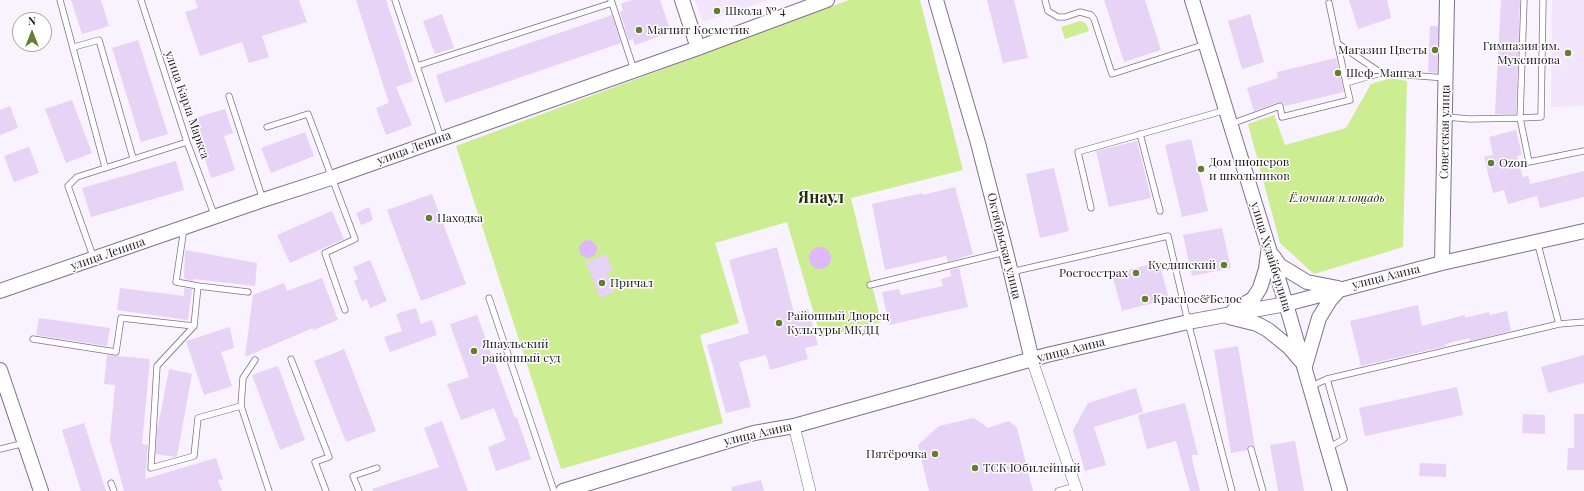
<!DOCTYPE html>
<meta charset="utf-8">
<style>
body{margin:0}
#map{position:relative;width:1584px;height:491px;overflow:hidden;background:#f9f2ff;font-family:"Playfair Display",serif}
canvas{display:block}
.north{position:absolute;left:12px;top:12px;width:40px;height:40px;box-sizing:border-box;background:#fff;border:1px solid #a6a3a8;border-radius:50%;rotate:0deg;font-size:11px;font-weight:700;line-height:16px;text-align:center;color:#211a26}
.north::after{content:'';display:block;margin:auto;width:14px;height:18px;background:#647e31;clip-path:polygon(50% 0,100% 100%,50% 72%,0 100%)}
</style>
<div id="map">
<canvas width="1584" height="491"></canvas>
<div class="north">N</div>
</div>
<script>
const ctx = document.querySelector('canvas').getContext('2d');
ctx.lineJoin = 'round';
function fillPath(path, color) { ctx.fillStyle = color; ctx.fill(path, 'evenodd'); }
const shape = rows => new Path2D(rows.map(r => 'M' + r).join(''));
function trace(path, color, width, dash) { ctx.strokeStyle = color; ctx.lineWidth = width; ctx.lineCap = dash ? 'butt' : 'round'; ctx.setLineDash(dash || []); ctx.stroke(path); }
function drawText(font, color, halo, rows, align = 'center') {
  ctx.font = font + ' "Playfair Display",serif'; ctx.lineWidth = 3; ctx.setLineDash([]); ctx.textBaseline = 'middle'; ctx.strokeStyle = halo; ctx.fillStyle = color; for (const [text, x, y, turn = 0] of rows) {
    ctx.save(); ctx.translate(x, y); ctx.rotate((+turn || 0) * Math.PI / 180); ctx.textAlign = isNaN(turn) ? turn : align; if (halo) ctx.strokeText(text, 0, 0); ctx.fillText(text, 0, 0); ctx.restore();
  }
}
fillPath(shape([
 [695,0,769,0,703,22],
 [1552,0,1584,0,1584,106,1551,107]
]), '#f2e5fc');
fillPath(shape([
 [849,0,920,0,963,170,851,198,881,322,821,338,787,222,715,243,739,323,700,335,723,423,561,469,456,146],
 [1080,21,1086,23,1089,31,1065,39,1061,27],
 [1391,78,1407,81,1403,247,1314,274,1280,243,1248,124,1274,115,1285,145,1346,128,1371,84]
]), '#cced92');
fillPath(shape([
 '579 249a9 9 0 1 1 18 0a9 9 0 1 1-18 0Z',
 '809 258a11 11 0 1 1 22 0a11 11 0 1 1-22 0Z'
]), '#deb8fb');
fillPath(shape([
 [71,0,101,0,109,26,82,34],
 [195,0,299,0,307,22,262,36,269,57,249,63,242,42,200,56,185,12,198,8],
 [356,0,386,0,413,81,396,87,412,125,386,135,376,108,389,103],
 [632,0,660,0,671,32,635,45,633,39,629,41,620,12,623,11,621,4],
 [987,0,1014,0,1028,58,1003,63],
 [1104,0,1145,0,1161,50,1124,62],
 [1349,0,1387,0,1391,18,1358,29],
 [1501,0,1520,0,1516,114,1495,114],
 [442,14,454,48,435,54,423,21],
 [1250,14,1264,62,1242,69,1228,21],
 [612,15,621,43,445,103,436,75],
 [1430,26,1438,26,1437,73,1428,72],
 [138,40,168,134,141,142,112,48],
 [1336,58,1344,92,1285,106,1284,103,1279,102,1254,111,1247,88,1278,78,1277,72],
 [72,100,92,153,66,163,45,109],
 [10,106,18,128,0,135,0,110],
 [225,109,233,133,224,136,235,170,211,178,192,119],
 [1516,130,1522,155,1517,156,1523,177,1528,176,1530,184,1584,171,1584,197,1540,208,1537,196,1508,204,1504,190,1493,193,1484,157,1493,155,1489,137],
 [305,132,314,156,271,173,261,148],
 [1191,139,1208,211,1182,217,1165,145],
 [1137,141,1151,198,1109,207,1096,151],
 [29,147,39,173,14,182,4,156],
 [176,161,184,190,91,217,82,188],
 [1054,168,1069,231,1040,238,1026,174],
 [955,187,973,254,948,262,946,256,885,270,872,204,923,193,923,195],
 [432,194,466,284,421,301,387,210],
 [369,207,373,220,361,225,356,213],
 [332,211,344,239,290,263,277,235],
 [1222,228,1231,268,1192,276,1183,235],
 [777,247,794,313,808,309,818,345,805,348,808,359,770,370,766,355,739,362,751,407,726,413,707,345,749,333,729,260],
 [185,250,257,263,255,286,193,279,193,281,184,279],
 [606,254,613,271,607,273,614,292,600,298,586,262],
 [370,260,387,301,370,308,367,299,362,301,354,281,358,279,353,267],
 [1159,262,1169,299,1122,311,1112,274],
 [959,268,968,307,889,325,882,292,899,289,901,295,943,286,941,279,951,276,950,270],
 [322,278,338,320,313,330,313,328,245,357,253,295,284,283,287,291],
 [120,288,184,296,184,288,192,289,188,320,117,310],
 [1418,305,1422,326,1465,315,1465,318,1489,312,1490,315,1507,311,1511,331,1470,341,1469,338,1445,344,1446,346,1361,366,1350,321],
 [416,308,421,324,432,320,437,335,390,352,384,337,402,331,396,314],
 [477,315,515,418,517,418,531,459,496,471,488,447,506,440,494,408,461,420,447,384,469,377,450,324],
 [39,318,110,328,107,346,36,335],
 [230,327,234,348,221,352,232,386,204,395,186,341],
 [1238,346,1255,448,1254,446,1250,445,1248,446,1247,450,1231,453,1214,350],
 [344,349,376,431,346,442,314,361],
 [107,355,150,359,142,444,148,445,145,479,216,458,223,479,218,480,222,491,124,491,110,440,115,385,104,384],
 [1584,355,1584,383,1548,393,1541,367],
 [278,366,305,440,280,450,252,375],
 [169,369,192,374,177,456,175,457,156,454,157,431],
 [1457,387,1463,415,1365,436,1359,408],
 [1136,388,1143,412,1094,427,1106,465,1085,471,1073,430,1088,403],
 [1185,403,1198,455,1191,455,1200,491,1190,491,1176,441,1147,449,1138,415],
 [1523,414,1545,415,1545,434,1522,433],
 [1574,414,1584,414,1584,470,1567,470,1568,448,1574,448],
 [974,418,988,428,1009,421,1017,428,1033,491,929,491,918,445,939,426],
 [442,421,468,491,373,491,372,489,439,467,424,428],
 [84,423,106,491,81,491,62,430],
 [1295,441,1304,491,1278,491,1270,445],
 [1420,463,1446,464,1446,477,1419,476],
 [761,480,764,491,732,491,731,487]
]), '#e6d3f5');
const service = shape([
 [60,0,105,167],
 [141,0,187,142,215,217],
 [395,0,441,138],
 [611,0,634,70],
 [1045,0,1048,11,1058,17,1065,17,1080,12,1091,15,1094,19,1112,74,1206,44],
 [1524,0,1520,118,1529,162,1584,151],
 [1329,3,1346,83],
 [1337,43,1381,73],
 [74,47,99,40,133,158],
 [417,66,612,3],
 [229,96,263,200],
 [1446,117,1470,119,1520,118,1541,117,1543,0],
 [1231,124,1280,106,1282,117,1350,100,1346,83,1381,73,1446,78],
 [267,127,308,114,355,239,325,253,345,310],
 [1140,134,1160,211],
 [1091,208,1078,152,1226,110],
 [1537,241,1559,324],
 [94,259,68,186,77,177,187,142],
 [1011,272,1168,236,1188,322,1232,491],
 [870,285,1005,252],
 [198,286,248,292],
 [489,298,554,491],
 [194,326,157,366,151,468,194,456,198,418,241,406],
 [33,339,116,352,121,318,194,326,198,286,176,282,184,228],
 [291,359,329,457,315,462,326,491],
 [255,360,243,378,241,406,269,491],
 [1327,379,1344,439,1328,448],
 [1310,387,1327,379,1559,324,1584,322],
 [0,449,25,443],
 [1251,449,1263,491],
 [111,483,114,491],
 [359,491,353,476,377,468],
 [1058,491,1076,486]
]);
const minor = shape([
 [1032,360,1077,491],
 [794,426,810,491]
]);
const tertiary = shape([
 [682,0,698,48],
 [936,0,978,143,1006,252,1032,360],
 [1192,0,1286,304,1340,491],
 [1273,256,1279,265,1307,282,1338,288],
 [1442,263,1447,0],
 [0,291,263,200,331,178,698,48,827,0],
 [1234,310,1253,299,1260,288,1266,269,1268,253],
 [1229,317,1257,324,1268,330,1289,347,1301,361],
 [1305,366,1319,318,1330,300,1340,289],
 [0,370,41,491],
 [563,491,754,433,794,426,1047,355,1188,322,1286,304,1442,263,1584,231]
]);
trace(service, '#80708d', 7);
trace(minor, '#80708d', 12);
trace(tertiary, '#80708d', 16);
trace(service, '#fff', 5.5);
trace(minor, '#fff', 11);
trace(tertiary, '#fff', 14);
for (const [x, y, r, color] of [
 [717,11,4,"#647e31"],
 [639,30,4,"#647e31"],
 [1435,50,4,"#647e31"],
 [1568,53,4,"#647e31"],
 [1338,73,4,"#647e31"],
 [1491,163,4,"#647e31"],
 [1201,169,4,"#647e31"],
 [429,218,4,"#647e31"],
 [1224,265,4,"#647e31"],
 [1136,273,4,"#647e31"],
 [602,283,4,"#647e31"],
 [1145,299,4,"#647e31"],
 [779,323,4,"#647e31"],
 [474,351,4,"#647e31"],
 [935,454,4,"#647e31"],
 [975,468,4,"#647e31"]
]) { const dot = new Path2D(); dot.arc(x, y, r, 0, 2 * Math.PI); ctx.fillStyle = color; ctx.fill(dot); trace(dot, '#fff', 1.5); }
drawText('12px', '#211a26', '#fff', [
 ["Школа № 4",725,11],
 ["Магнит Косметик",647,30],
 ["Гимназия им.",1560,46,"right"],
 ["Муксинова",1560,60,"right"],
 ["Магазин Цветы",1427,50,"right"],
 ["Шеф-Мангал",1346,73],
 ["Дом пионеров",1209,162],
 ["и школьников",1209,176],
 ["Ozon",1499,163],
 ["Находка",437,218],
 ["Куединский",1216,265,"right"],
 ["Росгосстрах",1128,273,"right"],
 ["Причал",610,283],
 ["Красное&Белое",1153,299],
 ["Районный Дворец",787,316],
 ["Культуры МКДЦ",787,330],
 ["Янаульский",482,344],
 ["районный суд",482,358],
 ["Пятёрочка",927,454,"right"],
 ["ТСК Юбилейный",983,468]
], 'left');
drawText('12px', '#211a26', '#fff', [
 ["улица Карла Маркса",187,105,71],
 ["Советская улица",1445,132,-89],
 ["улица Ленина",414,148,-20],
 ["Октябрьская улица",1004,246,76],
 ["улица Ленина",108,254,-19],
 ["улица Худайбердина",1271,257,73],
 ["улица Азина",1386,277,-14],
 ["улица Азина",1071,350,-14],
 ["улица Азина",758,434,-13]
]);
drawText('italic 12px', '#222e07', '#fff', [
 ["Ёлочная площадь",1337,198]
]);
drawText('bold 16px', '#222e08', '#fff', [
 ["Янаул",821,198]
]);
</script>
